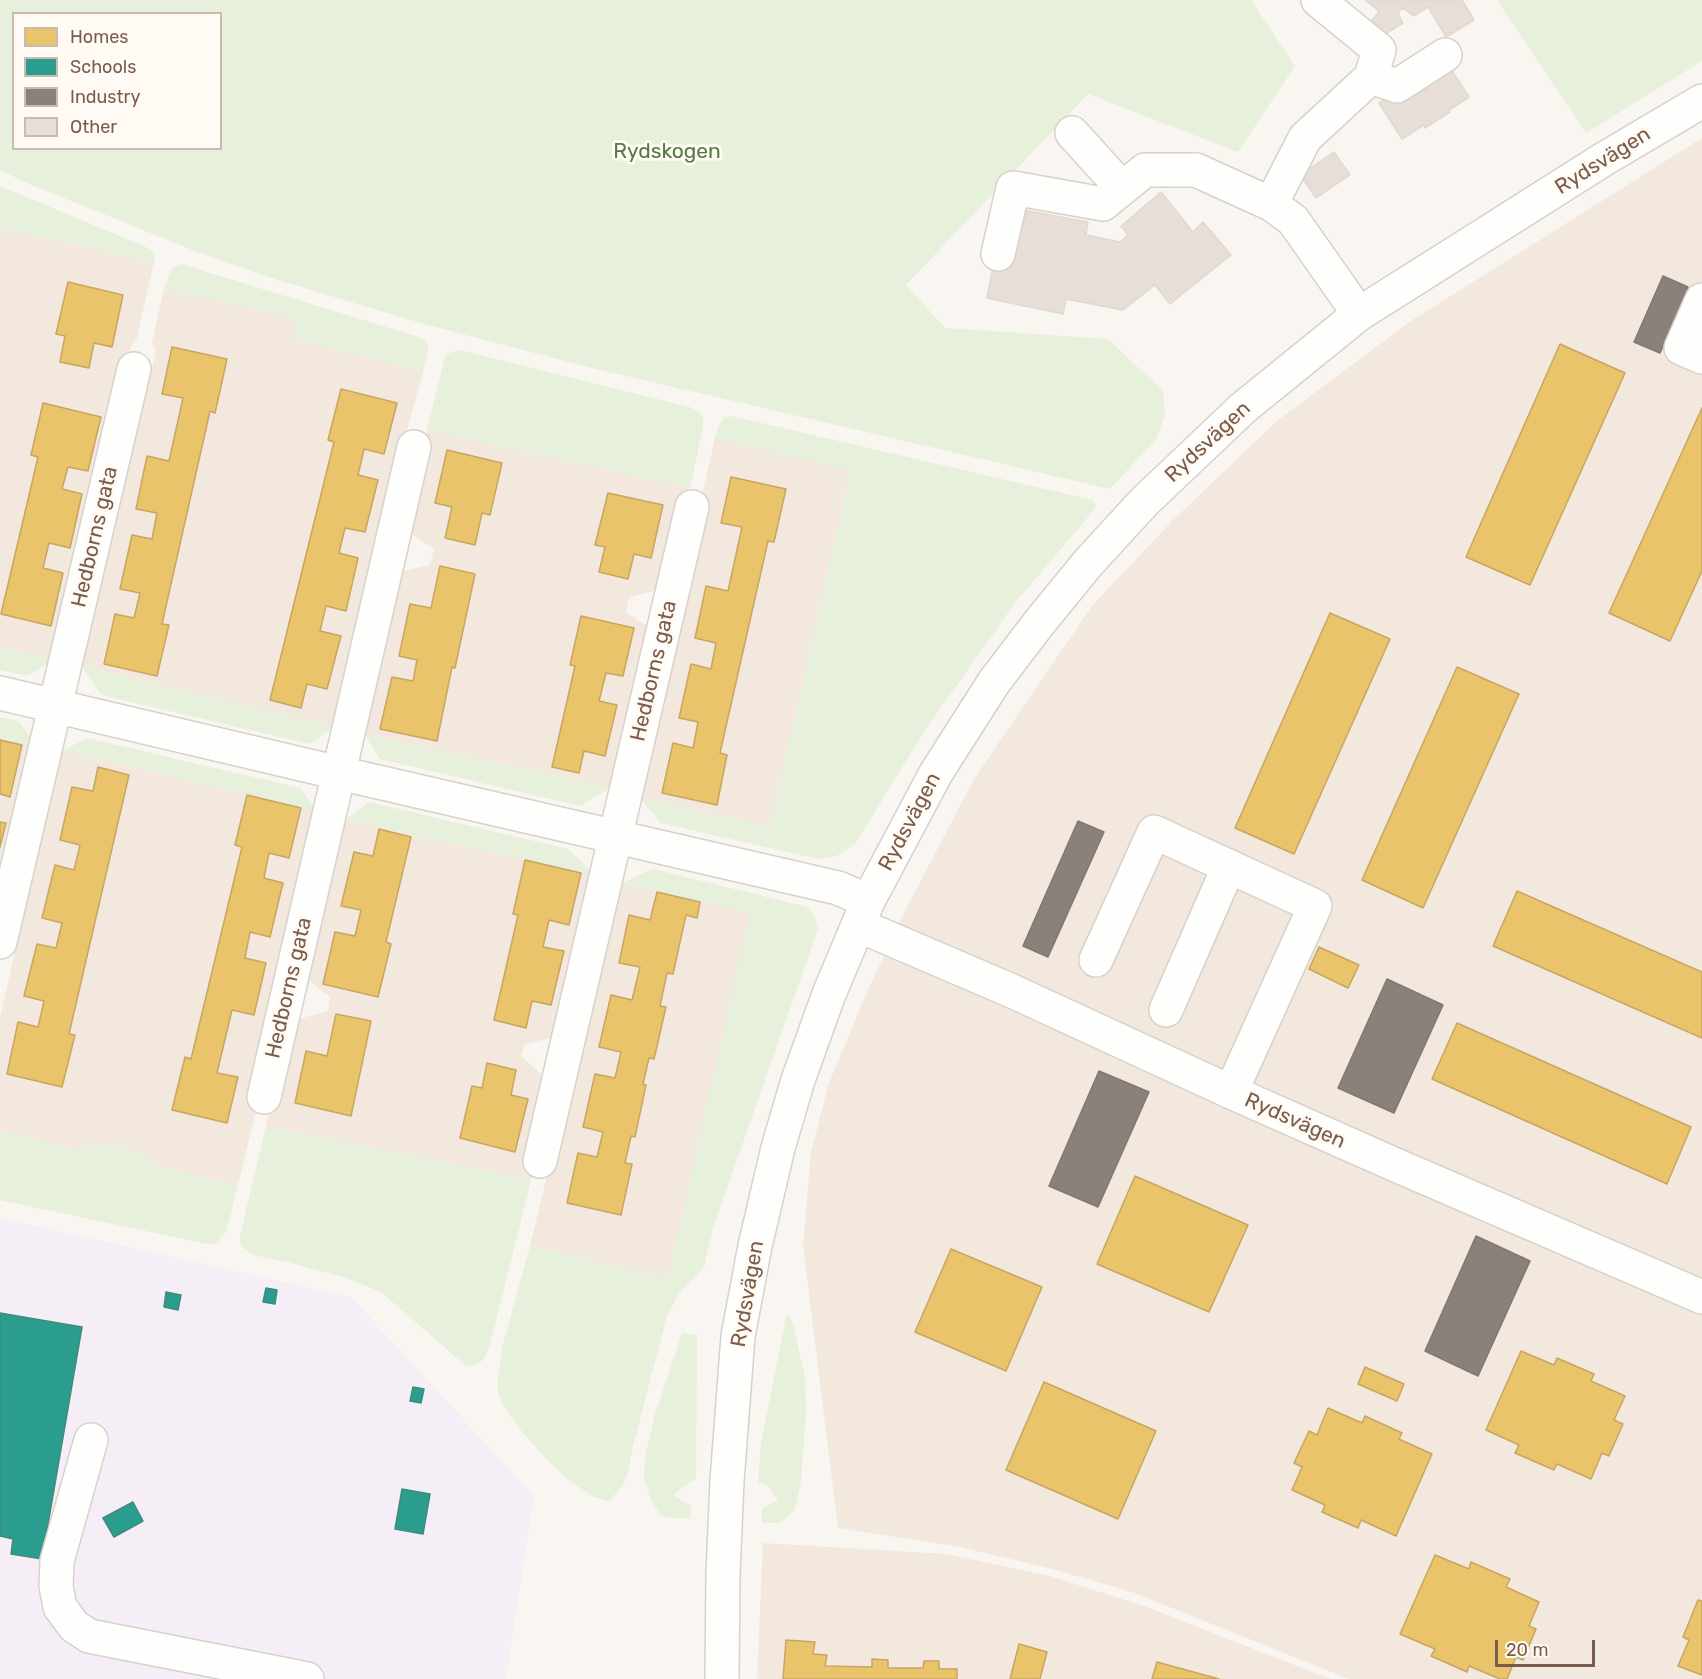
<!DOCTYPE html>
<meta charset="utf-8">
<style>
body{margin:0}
#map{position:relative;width:1702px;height:1679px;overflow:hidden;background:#f9f5f0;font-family:Rubik,sans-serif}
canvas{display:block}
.legend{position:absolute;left:12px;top:12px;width:210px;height:138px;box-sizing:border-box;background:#fffaf3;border:2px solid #cabbb1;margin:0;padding:8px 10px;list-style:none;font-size:18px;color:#7a5c4d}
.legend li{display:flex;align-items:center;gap:12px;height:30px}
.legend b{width:30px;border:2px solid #cabbb1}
.scale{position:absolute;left:1495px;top:1640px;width:100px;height:27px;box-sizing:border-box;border:3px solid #7a5c4d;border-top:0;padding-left:8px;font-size:18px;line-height:21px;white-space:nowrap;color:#7a5c4d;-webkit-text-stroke:4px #fffaf3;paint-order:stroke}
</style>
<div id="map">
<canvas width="1702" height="1679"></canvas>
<ul class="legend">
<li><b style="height:16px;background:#e9c46a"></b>Homes</li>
<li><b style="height:16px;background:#2a9d8f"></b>Schools</li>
<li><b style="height:16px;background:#8a817c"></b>Industry</li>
<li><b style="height:16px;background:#e6ded7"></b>Other</li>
</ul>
<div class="scale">20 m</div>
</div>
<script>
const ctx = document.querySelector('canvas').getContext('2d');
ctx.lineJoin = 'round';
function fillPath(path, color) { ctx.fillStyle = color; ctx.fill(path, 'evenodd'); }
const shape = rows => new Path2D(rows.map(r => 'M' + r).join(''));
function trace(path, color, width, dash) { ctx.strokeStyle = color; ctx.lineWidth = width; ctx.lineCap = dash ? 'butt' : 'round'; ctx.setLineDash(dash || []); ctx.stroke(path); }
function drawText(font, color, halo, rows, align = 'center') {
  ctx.font = font + ' Rubik,sans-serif'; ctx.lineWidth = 6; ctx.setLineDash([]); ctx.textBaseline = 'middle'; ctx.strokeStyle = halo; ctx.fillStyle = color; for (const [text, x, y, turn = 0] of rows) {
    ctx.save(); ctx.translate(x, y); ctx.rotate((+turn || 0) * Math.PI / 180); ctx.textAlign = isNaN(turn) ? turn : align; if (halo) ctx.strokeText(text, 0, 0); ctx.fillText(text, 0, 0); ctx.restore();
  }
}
fillPath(shape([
 [1702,138,1702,1679,1349,1679,1132,1592,1052,1569,960,1547,838,1528,803,1246,811,1152,829,1083,866,994,906,909,974,779,1092,606,1172,521,1278,420,1411,321],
 [0,228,154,262,137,338,131,346,55,660,0,647],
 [164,289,298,318,293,338,423,372,402,448,334,727,82,666,156,351,152,343],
 [427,430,690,488,659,590,629,597,626,612,650,628,611,787,364,734,399,572,430,565,434,549,408,531,423,447],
 [715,438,851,470,770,827,639,796,699,509],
 [0,737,36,745,0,891],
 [62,751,318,811,258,1102,238,1185,161,1168,142,1152,102,1143,80,1150,0,1131,0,1017],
 [345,820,595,875,556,1037,525,1044,521,1056,547,1079,531,1180,266,1126,270,1107,295,1020,328,1011,330,997,305,978],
 [622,883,751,912,668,1279,530,1246,549,1167,556,1159],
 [763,1543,946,1554,1050,1576,1147,1607,1330,1679,757,1679]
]), '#f2e8de');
fillPath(shape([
 [0,1218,351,1297,534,1496,506,1679,0,1679]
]), '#f6eef6');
fillPath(shape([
 [0,0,1251,0,1295,66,1238,152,1088,94,906,285,945,328,1108,339,1163,391,1165,415,1156,439,1110,489,588,367,424,324,265,276,195,251,29,184,0,170],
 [14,14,220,14,220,148,14,148],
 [1497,0,1702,0,1702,61,1586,133],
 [0,186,148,248,153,252,155,256,154,262,0,228],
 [181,264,422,338,429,346,423,372,293,338,297,318,164,289,172,268],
 [459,350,690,407,699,412,703,418,703,427,690,488,427,430,444,361,447,354],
 [731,416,1092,500,1096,505,1094,510,1015,603,923,733,856,843,837,856,818,859,660,823,639,796,770,827,851,471,715,438,719,424,724,418],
 [0,647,55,660,27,676,0,670],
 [82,666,334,727,310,744,101,695],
 [0,717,19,721,36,745,0,737],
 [364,734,611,787,580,806,380,759],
 [87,738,300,788,318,811,62,751],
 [369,802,568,849,595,875,345,820],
 [653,869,807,907,815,917,818,929,713,1228,704,1267,679,1293,667,1316,632,1450,628,1473,621,1488,609,1501,594,1497,567,1479,548,1461,519,1428,504,1407,500,1398,497,1385,502,1348,530,1246,668,1279,750,913,622,883],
 [266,1126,531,1180,489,1349,483,1360,475,1365,466,1366,381,1292,344,1277,287,1262,253,1255,244,1248,240,1243,240,1236],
 [0,1131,80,1150,102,1143,142,1152,161,1168,238,1185,226,1232,216,1243,207,1244,0,1200],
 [789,1315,793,1324,805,1377,806,1411,801,1481,795,1510,781,1523,762,1523,762,1509,778,1500,767,1485,758,1482,761,1443,786,1318],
 [682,1333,697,1335,696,1478,675,1493,675,1496,691,1506,690,1519,665,1517,660,1514,650,1498,644,1478,645,1457,655,1414]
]), '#e7f0db');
const homes = shape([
 [68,282,123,295,112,347,94,343,89,368,60,362,65,336,56,334,68,282],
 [1560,344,1625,373,1530,585,1466,557,1560,344],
 [172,347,227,359,215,413,210,411,162,624,169,625,157,676,104,664,115,614,134,618,140,593,120,589,132,535,152,539,157,513,136,509,147,456,169,461,183,398,162,394,172,347],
 [341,389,397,403,384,454,364,449,358,475,378,480,365,532,345,528,339,553,358,558,346,611,326,606,320,631,341,636,327,689,307,684,301,708,270,700,334,442,328,440,341,389],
 [43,403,101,417,88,471,68,467,62,489,82,494,70,548,49,543,43,568,63,573,51,626,1,614,38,457,31,455,43,403],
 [1702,408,1702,571,1670,641,1609,613,1702,408],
 [447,450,502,463,490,515,482,513,475,545,445,538,452,507,435,503,447,450],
 [731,477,786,489,774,542,768,541,720,753,727,755,717,805,662,793,673,743,693,748,698,722,679,718,691,664,711,669,716,643,695,638,706,586,728,591,742,527,721,523,731,477],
 [608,493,663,505,651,558,634,554,628,579,599,572,605,547,595,545,608,493],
 [440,566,475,574,455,668,452,667,437,741,380,729,392,677,413,681,417,660,399,656,410,604,431,608,440,566],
 [1330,613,1390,639,1294,854,1235,828,1330,613],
 [581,616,634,628,623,676,606,673,599,701,617,705,605,756,584,751,579,773,552,767,575,666,570,665,581,616],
 [1457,667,1519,694,1423,908,1362,880,1457,667],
 [0,740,22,745,10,797,0,794,0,740],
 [98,767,129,775,69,1034,75,1035,62,1087,7,1074,18,1022,38,1027,44,1001,24,996,37,944,56,948,62,923,42,918,55,865,74,870,80,845,60,840,72,787,93,791,98,767],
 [247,795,301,808,289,858,269,853,264,878,283,883,270,937,250,932,245,958,266,963,254,1015,232,1010,217,1073,238,1077,227,1123,172,1110,185,1057,191,1059,242,847,235,845,247,795],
 [0,822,6,823,0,847,0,822],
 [379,829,411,837,386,942,391,944,378,997,323,984,335,932,355,936,361,910,341,906,354,852,373,856,379,829],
 [525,860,581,873,569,925,549,920,543,947,564,951,551,1005,532,1001,526,1028,494,1020,518,915,513,914,525,860],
 [1517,891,1702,972,1702,1038,1493,946,1517,891],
 [657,892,700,902,697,918,686,915,673,974,667,973,660,1006,666,1007,654,1059,649,1058,643,1084,646,1085,635,1137,631,1136,625,1163,632,1164,621,1215,567,1203,578,1153,597,1157,603,1132,583,1127,595,1074,615,1078,621,1052,599,1047,611,995,632,1000,640,967,619,963,629,915,650,920,657,892],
 [1319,947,1359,965,1348,988,1309,969,1319,947],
 [336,1014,371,1021,351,1116,295,1103,306,1051,327,1056,336,1014],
 [1457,1023,1691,1127,1667,1184,1432,1079,1457,1023],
 [487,1063,516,1070,511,1095,528,1099,515,1152,460,1138,472,1086,482,1088,487,1063],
 [1135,1176,1248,1225,1209,1312,1097,1264,1135,1176],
 [951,1249,1042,1287,1006,1371,915,1332,951,1249],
 [1521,1351,1554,1365,1557,1358,1594,1374,1591,1381,1625,1396,1614,1420,1623,1424,1609,1456,1602,1453,1591,1479,1557,1464,1554,1470,1515,1453,1519,1445,1486,1430,1521,1351],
 [1365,1367,1404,1384,1397,1401,1358,1384,1365,1367],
 [1044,1382,1156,1431,1118,1519,1006,1470,1044,1382],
 [1328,1408,1362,1423,1365,1416,1402,1433,1399,1439,1432,1454,1396,1536,1361,1520,1358,1528,1322,1512,1325,1505,1292,1490,1302,1467,1294,1463,1309,1431,1317,1435,1328,1408],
 [1435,1555,1469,1569,1471,1562,1510,1579,1506,1587,1539,1602,1529,1626,1536,1629,1523,1660,1516,1657,1507,1679,1500,1679,1469,1666,1467,1672,1431,1656,1435,1649,1400,1634,1435,1555],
 [1698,1600,1702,1601,1702,1675,1678,1666,1689,1640,1683,1637,1698,1600],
 [786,1640,815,1642,813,1654,827,1655,825,1666,872,1667,872,1659,888,1660,888,1668,923,1668,924,1661,939,1661,939,1669,957,1669,957,1679,783,1679,786,1640],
 [1019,1644,1047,1652,1040,1679,1010,1679,1019,1644],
 [1157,1662,1219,1679,1152,1679,1157,1662]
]);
fillPath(homes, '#e9c46a');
trace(homes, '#c8a561', 1.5);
const schools = shape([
 [266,1288,277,1290,275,1304,263,1302,266,1288],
 [166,1292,181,1295,178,1310,164,1307,166,1292],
 [0,1313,82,1327,42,1559,11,1554,13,1539,0,1536,0,1313],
 [413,1387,424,1389,421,1403,410,1401,413,1387],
 [402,1489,430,1494,423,1534,395,1529,402,1489],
 [133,1502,143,1521,114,1537,103,1518,133,1502]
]);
fillPath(schools, '#2a9d8f');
trace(schools, '#428a7b', 1.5);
const industry = shape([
 [1663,276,1688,287,1660,353,1634,342,1663,276],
 [1078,821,1104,832,1048,957,1023,946,1078,821],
 [1387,979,1443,1005,1394,1113,1338,1088,1387,979],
 [1099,1071,1149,1092,1098,1207,1049,1186,1099,1071],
 [1476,1236,1530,1261,1478,1376,1425,1351,1476,1236]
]);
fillPath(industry, '#8a817c');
trace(industry, '#85766e', 1.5);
const building = shape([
 [1365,0,1462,0,1474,20,1446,37,1428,7,1414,16,1402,8,1398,13,1403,23,1380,37,1371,22,1379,11,1365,0],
 [1447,63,1469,97,1449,110,1450,112,1425,128,1424,125,1402,139,1379,103,1395,94,1400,102,1433,81,1447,63],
 [1334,152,1350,175,1316,198,1300,175,1334,152],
 [1161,192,1193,232,1203,222,1231,255,1170,304,1155,285,1123,310,1066,299,1063,314,987,298,995,257,1018,209,1088,222,1086,235,1120,242,1128,235,1121,226,1161,192]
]);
fillPath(building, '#e6ded7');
trace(building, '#e2d8d2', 1.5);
const minor = shape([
 [1318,0,1379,50,1371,77],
 [1072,133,1122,188],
 [1271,204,1305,138,1371,77,1397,86,1445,55],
 [998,254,1013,188,1103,204,1145,170,1196,170,1271,204,1293,220,1359,314],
 [1702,300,1681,348,1702,357],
 [0,693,339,773,838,888,868,901],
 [858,925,1012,991,1231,1092,1398,1166,1702,1297],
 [0,942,134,369],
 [1096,960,1154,832,1315,906,1231,1092],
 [1166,1010,1229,866],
 [264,1097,414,447],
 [540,1161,692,507],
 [91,1440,57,1561,56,1586,60,1607,74,1626,89,1636,307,1679],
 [722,1679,723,1574,727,1481,738,1336,755,1246,778,1148,798,1080,829,994,858,925,868,901,936,773,994,682,1039,623,1088,563,1144,502,1243,408,1359,314,1604,159,1702,101]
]);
trace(minor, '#d7d1cb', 36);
trace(minor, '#fefefd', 33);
drawText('21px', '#537a41', '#fffaf3', [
 ["Rydskogen",667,152]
]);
drawText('21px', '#7a5c4d', '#fffaf3', [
 ["Rydsvägen",1603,161,-32],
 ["Rydsvägen",1208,442,-43],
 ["Hedborns gata",95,537,-77],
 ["Hedborns gata",654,671,-77],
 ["Rydsvägen",910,822,-62],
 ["Hedborns gata",289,988,-77],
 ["Rydsvägen",1295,1121,24],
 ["Rydsvägen",748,1294,-80]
]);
</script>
